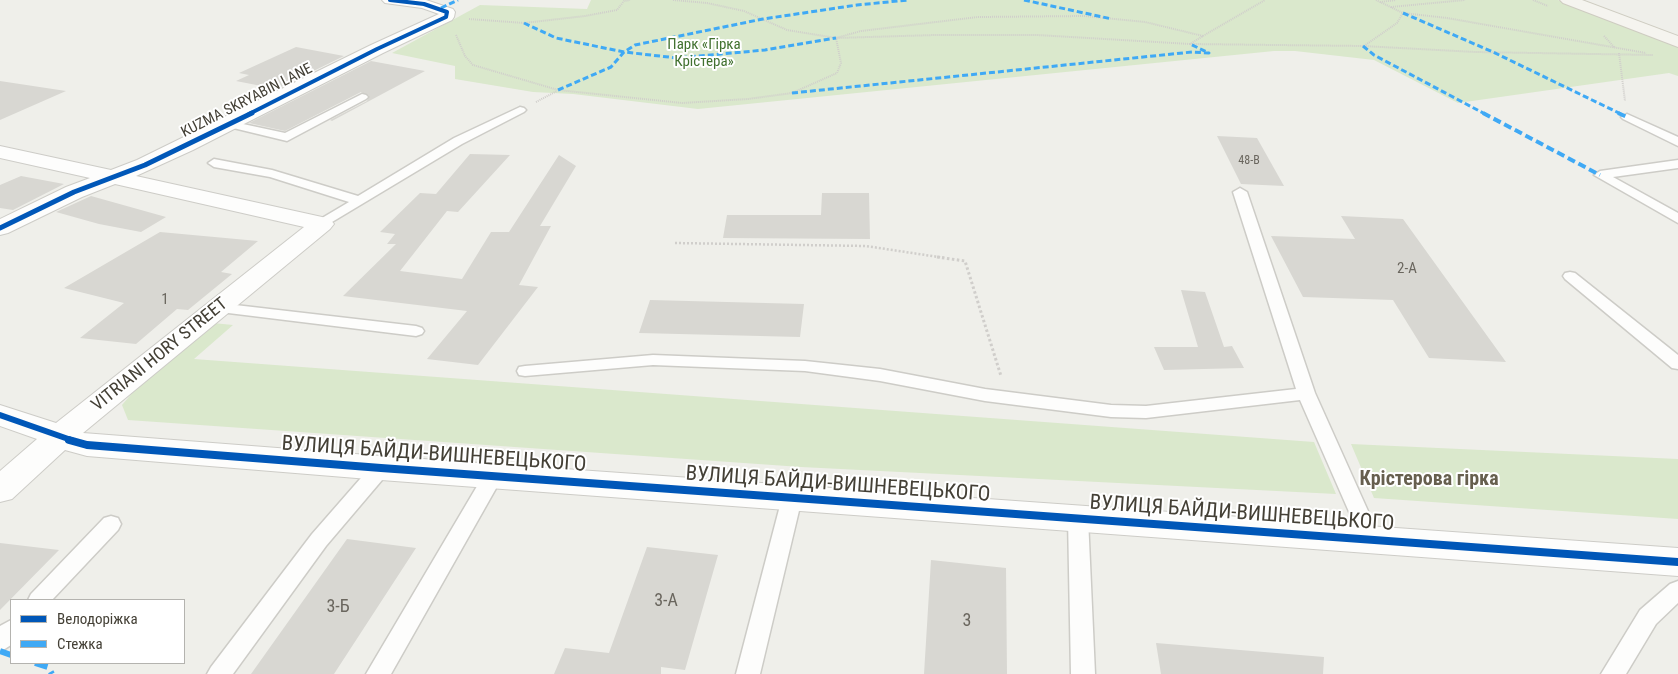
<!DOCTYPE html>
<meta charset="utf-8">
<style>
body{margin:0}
#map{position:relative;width:1678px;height:674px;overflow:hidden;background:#efefea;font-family:"Roboto Condensed",sans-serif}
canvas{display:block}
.legend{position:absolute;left:10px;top:599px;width:175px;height:65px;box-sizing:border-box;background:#fff;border:1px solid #b4b3af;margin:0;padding:6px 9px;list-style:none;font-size:15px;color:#444036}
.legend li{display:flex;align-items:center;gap:10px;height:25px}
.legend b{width:25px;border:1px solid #b4b3af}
</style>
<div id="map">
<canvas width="1678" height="674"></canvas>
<ul class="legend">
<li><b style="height:6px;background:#0057b8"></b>Велодоріжка</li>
<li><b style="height:6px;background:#3fa9f5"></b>Стежка</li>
</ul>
</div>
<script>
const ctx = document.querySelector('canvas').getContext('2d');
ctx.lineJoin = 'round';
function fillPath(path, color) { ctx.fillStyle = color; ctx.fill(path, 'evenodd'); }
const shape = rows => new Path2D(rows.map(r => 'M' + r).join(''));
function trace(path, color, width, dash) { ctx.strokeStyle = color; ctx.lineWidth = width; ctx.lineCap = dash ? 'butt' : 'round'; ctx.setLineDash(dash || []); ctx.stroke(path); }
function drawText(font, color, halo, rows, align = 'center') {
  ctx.font = font + ' "Roboto Condensed",sans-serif'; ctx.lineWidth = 4; ctx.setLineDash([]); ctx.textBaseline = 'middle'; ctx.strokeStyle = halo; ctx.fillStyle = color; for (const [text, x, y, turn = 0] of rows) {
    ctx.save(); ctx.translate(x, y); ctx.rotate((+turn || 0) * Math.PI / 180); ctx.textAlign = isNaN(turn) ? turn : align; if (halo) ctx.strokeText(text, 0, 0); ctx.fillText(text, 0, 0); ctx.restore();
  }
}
fillPath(shape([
 [591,0,1558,0,1678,47,1678,76,1669,73,1458,103,1374,60,1295,51,1274,51,698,109,573,94,533,92,455,79,455,66,392,53,480,5,587,9],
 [213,323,233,325,194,359,1314,442,1336,494,801,467,128,420,122,405,139,385],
 [1351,444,1678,459,1678,519,1374,498]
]), '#dae8cc');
fillPath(shape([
 [296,47,344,56,277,89,236,81,249,75,239,73],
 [371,61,425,71,332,121,330,120,367,101,369,96,361,92,285,131,249,123],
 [0,81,66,91,0,120],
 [1217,136,1257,138,1284,186,1241,184],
 [470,154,510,155,458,212,447,211,400,271,462,279,491,232,509,232,559,155,576,166,540,226,551,226,519,285,538,287,478,365,427,359,467,311,343,296,396,244,387,244,395,234,380,232,420,193,436,194],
 [21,176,64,184,13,210,0,208,0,185],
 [822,193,869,193,870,239,723,238,727,215,821,215],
 [91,196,166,217,141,232,99,224,56,212],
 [1341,216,1403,219,1506,362,1429,358,1393,300,1303,297,1271,236,1355,239],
 [160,232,258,241,221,272,232,274,188,310,177,309,136,344,80,338,124,303,64,288],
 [1181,290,1205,292,1224,347,1232,346,1244,368,1164,370,1154,347,1198,347],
 [650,300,804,304,800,337,639,333],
 [347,539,416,548,334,674,251,674],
 [0,543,59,550,0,610],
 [647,547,718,555,685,670,661,667,661,674,554,674,565,648,609,653],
 [931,560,1006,568,1007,674,924,674],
 [1156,643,1324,657,1323,674,1161,674]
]), '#d8d7d2');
const lane = shape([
 [362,94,366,95,368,97,366,99,287,141,225,126,223,124,229,121,285,133,362,94],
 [520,107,524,108,526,110,524,112,462,144,322,228,315,224,317,221,349,202,270,177,214,167,208,163,214,159,272,170,358,196,454,138,520,107],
 [1627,114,1678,137,1678,146,1623,119,1621,117,1627,114],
 [1678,160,1678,168,1613,177,1678,213,1678,223,1594,175,1600,171,1678,160],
 [1240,188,1247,192,1315,393,1381,540,1378,546,1371,548,1364,546,1300,400,1146,418,1111,417,985,401,880,381,805,371,653,365,525,376,519,375,517,371,519,367,525,366,653,355,805,361,880,369,985,389,1111,405,1146,406,1296,389,1233,192,1240,188],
 [1570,272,1575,273,1678,355,1678,369,1672,368,1565,279,1563,276,1565,273,1570,272],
 [218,303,416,326,422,328,424,331,422,334,416,336,212,311,210,308,212,305,218,303],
 [381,461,388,463,391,468,388,473,326,546,233,674,207,674,211,667,312,534,374,463,381,461],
 [493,469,500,471,503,476,391,674,366,674,486,471,493,469],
 [792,491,799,493,802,498,760,674,736,674,782,498,785,493,792,491],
 [1078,510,1085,513,1088,518,1095,674,1071,674,1068,518,1071,513,1078,510],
 [111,516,118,518,121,524,118,530,52,600,28,600,31,594,104,518,111,516],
 [1678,581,1678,603,1656,624,1626,674,1601,674,1640,610,1670,584,1678,581],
 [11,620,11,645,0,652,0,626,11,620]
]);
const street = shape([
 [382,0,426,0,453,9,455,12,454,17,452,20,383,53,193,150,136,176,322,217,330,219,334,224,330,229,83,433,381,456,1678,548,1678,576,381,480,87,456,65,450,12,499,0,502,0,471,37,439,0,426,0,405,56,423,304,227,115,184,82,197,8,233,0,235,0,219,66,187,90,178,0,158,0,146,111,170,137,160,371,45,439,14,422,8,385,3,382,0]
]);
const secondary = shape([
 [1560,0,1582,0,1678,36,1678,47,1563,3,1560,0]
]);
trace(lane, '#cdccc7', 3);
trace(street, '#cdccc7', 2);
trace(secondary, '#ceccc1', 2);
trace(shape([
 [673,0,707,3,744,11,787,30,836,38,935,35,1037,35,1190,44],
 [1376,0,1403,13],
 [1533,0,1548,6],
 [1380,2,1396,0],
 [1391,7,1465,0],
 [469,19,524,23,585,16,617,10,624,1,630,0],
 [456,35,465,56,473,65,558,90,682,103,748,99,792,93,837,73,841,63,836,38,861,31,978,17,1085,16,1145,22,1203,36,1190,44,1363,46,1475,52,1653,55],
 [1203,36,1265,0],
 [1604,36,1615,48],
 [1364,46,1397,23,1403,13,1447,18,1646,53],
 [1619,53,1625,101],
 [536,102,557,91]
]), '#d0cecb', 2, [1, 1]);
trace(shape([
 [675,243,866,246,945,258]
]), '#d0cecb', 2.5, [2, 2]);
trace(shape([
 [937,257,965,261,1001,376]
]), '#d0cecb', 3, [2.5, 2.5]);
fillPath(lane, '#fdfdfc');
fillPath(street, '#fdfdfc');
fillPath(secondary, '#f5f4ef');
trace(shape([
 [1024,0,1112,19],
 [441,8,458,0],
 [1403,13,1493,52,1621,114],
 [524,23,556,38,624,52,677,58,765,50,836,38],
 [1363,46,1374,55,1485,114],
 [558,90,611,67,624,52,635,45,763,19,857,5,908,0],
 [792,93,1192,52,1209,53,1190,44]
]), '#3fa9f5', 3, [6, 3]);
trace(shape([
 [1483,113,1600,175],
 [1618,113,1627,117]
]), '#3fa9f5', 4, [8, 4]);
trace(shape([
 [0,651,11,655],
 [35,663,48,667,52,674]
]), '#3fa9f5', 6, [13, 6]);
trace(shape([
 [249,114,377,49,446,17,447,12,424,4,390,0]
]), '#0057b8', 4);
trace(shape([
 [0,228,74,192,145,165,252,113]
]), '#0057b8', 5);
trace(shape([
 [0,415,74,441]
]), '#0057b8', 6);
trace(shape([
 [69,440,87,445,381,468,1678,562]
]), '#0057b8', 8);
drawText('12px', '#6a665e', null, [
 ["48-В",1249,161]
]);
drawText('15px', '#41712f', '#fff', [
 ["Парк «Гірка",704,45],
 ["Крістера»",704,62]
]);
drawText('15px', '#444036', '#fff', [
 ["KUZMA SKRYABIN LANE",247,101,-27]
]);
drawText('15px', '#6a665e', null, [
 ["2-А",1407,269],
 ["1",165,300]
]);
drawText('18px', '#444036', '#fff', [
 ["VITRIANI HORY STREET",160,355,-39]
]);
drawText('18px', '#6a665e', null, [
 ["3-А",666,601],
 ["3-Б",338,607],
 ["3",967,621]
]);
drawText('bold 20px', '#665f4e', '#fff', [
 ["Крістерова гірка",1429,480]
]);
drawText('21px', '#444036', '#fff', [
 ["ВУЛИЦЯ БАЙДИ-ВИШНЕВЕЦЬКОГО",434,455,4],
 ["ВУЛИЦЯ БАЙДИ-ВИШНЕВЕЦЬКОГО",838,485,4],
 ["ВУЛИЦЯ БАЙДИ-ВИШНЕВЕЦЬКОГО",1242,514,4]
]);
</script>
